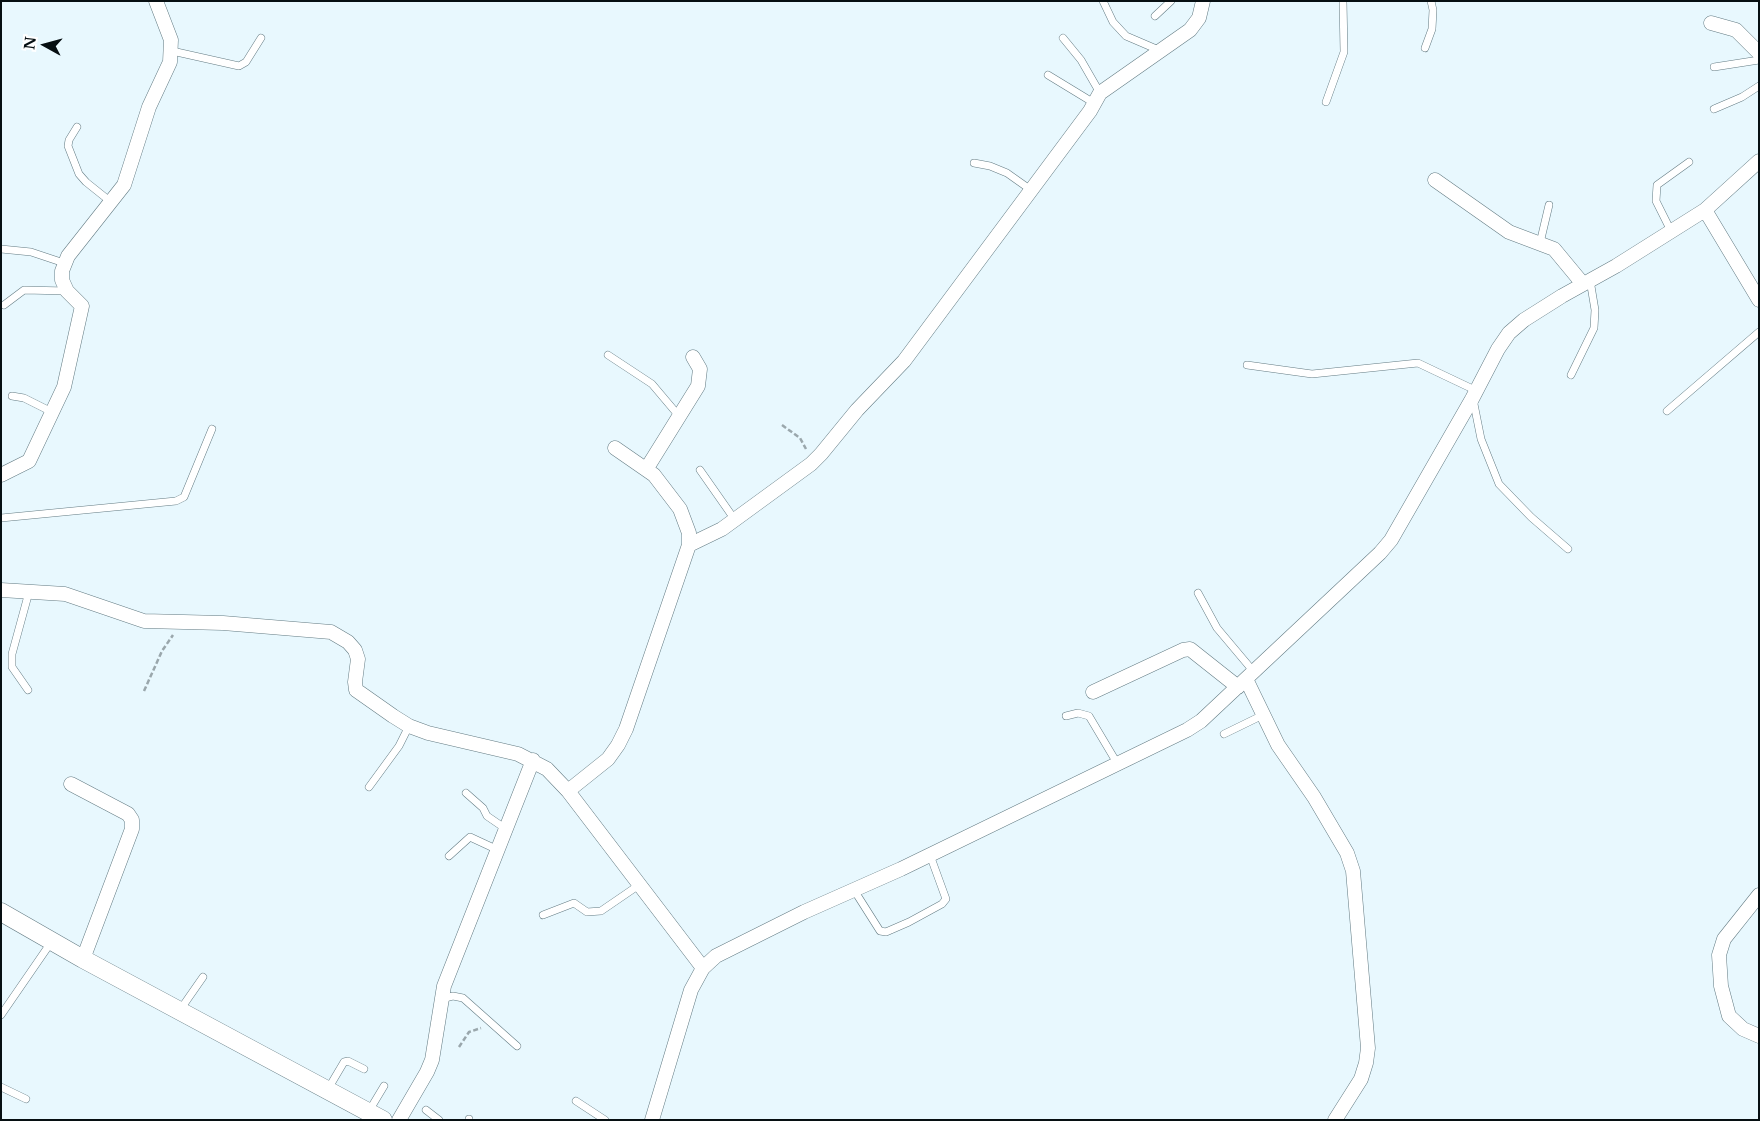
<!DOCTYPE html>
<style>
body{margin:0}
#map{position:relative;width:1760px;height:1121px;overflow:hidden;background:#e8f8fe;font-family:"Libre Baskerville",serif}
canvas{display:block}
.frame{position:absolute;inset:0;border:2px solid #060f12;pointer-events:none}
.north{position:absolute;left:20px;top:20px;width:50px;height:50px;-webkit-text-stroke:4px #fff;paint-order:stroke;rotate:277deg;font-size:14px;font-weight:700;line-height:20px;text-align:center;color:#060f12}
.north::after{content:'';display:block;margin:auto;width:18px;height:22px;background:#060f12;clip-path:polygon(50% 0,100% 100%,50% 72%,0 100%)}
</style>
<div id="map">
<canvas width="1760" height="1121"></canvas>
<div class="frame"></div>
<div class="north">N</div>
</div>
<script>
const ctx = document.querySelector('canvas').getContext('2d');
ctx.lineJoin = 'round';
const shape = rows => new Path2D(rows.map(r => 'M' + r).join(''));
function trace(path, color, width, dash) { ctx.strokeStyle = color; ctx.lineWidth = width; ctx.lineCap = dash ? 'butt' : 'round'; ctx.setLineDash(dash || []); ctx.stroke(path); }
const service = shape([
 [1103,1,1113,22,1126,36,1161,51],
 [1155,16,1171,1],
 [1063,38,1081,60,1100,93],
 [1425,48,1432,29,1433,10,1431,1],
 [172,51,239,66,246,62,261,38],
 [1714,67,1759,60],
 [1048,75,1094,103],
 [1326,102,1344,52,1343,1],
 [1714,109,1742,97,1759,86],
 [77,127,69,140,68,146,79,174,86,182,111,202],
 [974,163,990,166,1007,173,1031,190],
 [1671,231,1656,201,1657,185,1689,162],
 [1540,243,1549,205],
 [1,249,31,252,64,263],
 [4,305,24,290,67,291],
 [608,355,652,384,679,416],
 [1247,365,1312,374,1418,363,1477,391],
 [1571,375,1594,328,1595,310,1590,280],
 [12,396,24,398,52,412],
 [1473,399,1481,439,1499,484,1531,517,1568,549],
 [1667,411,1759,332],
 [700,470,735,520],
 [1,518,176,501,184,497,212,429],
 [1198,593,1217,628,1254,672],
 [28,690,12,667,12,654,29,592],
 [1066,716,1078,713,1089,716,1117,763],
 [1224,734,1263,715],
 [369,787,399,746,409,726],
 [466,793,483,808,487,816,506,829],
 [449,856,470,837,498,850],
 [854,890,880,931,886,932,909,922,942,904,946,899,930,855],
 [543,915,574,903,587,912,601,911,639,885],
 [441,999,453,996,463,998,517,1046],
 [180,1010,203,977],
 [1,1015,52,941],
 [1,1087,26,1099],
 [328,1089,344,1062,348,1061,364,1069],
 [576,1101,605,1120],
 [426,1110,439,1120],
 [369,1111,384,1086],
 [469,1120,469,1119]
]);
const minor = shape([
 [1711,23,1736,30,1759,53],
 [1435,180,1509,232,1554,249,1583,284],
 [1705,210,1759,300],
 [647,468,698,386,700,369,693,357],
 [1,475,29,461,64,387,82,306,67,291,62,280,62,271,68,256,124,185,149,107,170,62,171,40,156,1],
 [689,545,722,529,811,464,821,454,857,410,904,361,1090,111,1100,93,1190,30,1199,18,1203,1],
 [1,590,65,594,144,621,223,623,331,632,348,642,355,650,358,659,355,682,356,690,393,716,409,726,428,733,518,754,547,769,568,791,703,968],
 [1246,679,1278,745,1314,797,1347,853,1353,871,1368,1048,1366,1063,1361,1079,1335,1120],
 [1093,692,1183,650,1190,649,1238,687],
 [71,784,128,814,132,820,132,829,83,959],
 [568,791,608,759,618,745,626,729,689,545,689,533,680,509,654,475,615,448],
 [1759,895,1724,939,1719,955,1721,986,1729,1016,1743,1029,1759,1036],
 [399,1120,427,1072,432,1060,444,986,533,760],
 [652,1120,691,990,703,968,716,956,804,912,901,869,1187,730,1201,721,1380,553,1391,540,1472,399,1498,349,1509,333,1524,320,1562,296,1616,266,1705,210,1759,161]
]);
const tertiary = shape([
 [1,912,83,959,383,1120]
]);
trace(service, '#637b83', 8);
trace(minor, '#637b83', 15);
trace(tertiary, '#637b83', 19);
trace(shape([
 [782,425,800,438,806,449],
 [144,691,162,651,173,635],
 [459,1047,469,1032,481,1028]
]), '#9aa7ac', 2.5, [5, 2.5]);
trace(service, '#fff', 7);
trace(minor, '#fff', 14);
trace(tertiary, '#fff', 18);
</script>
